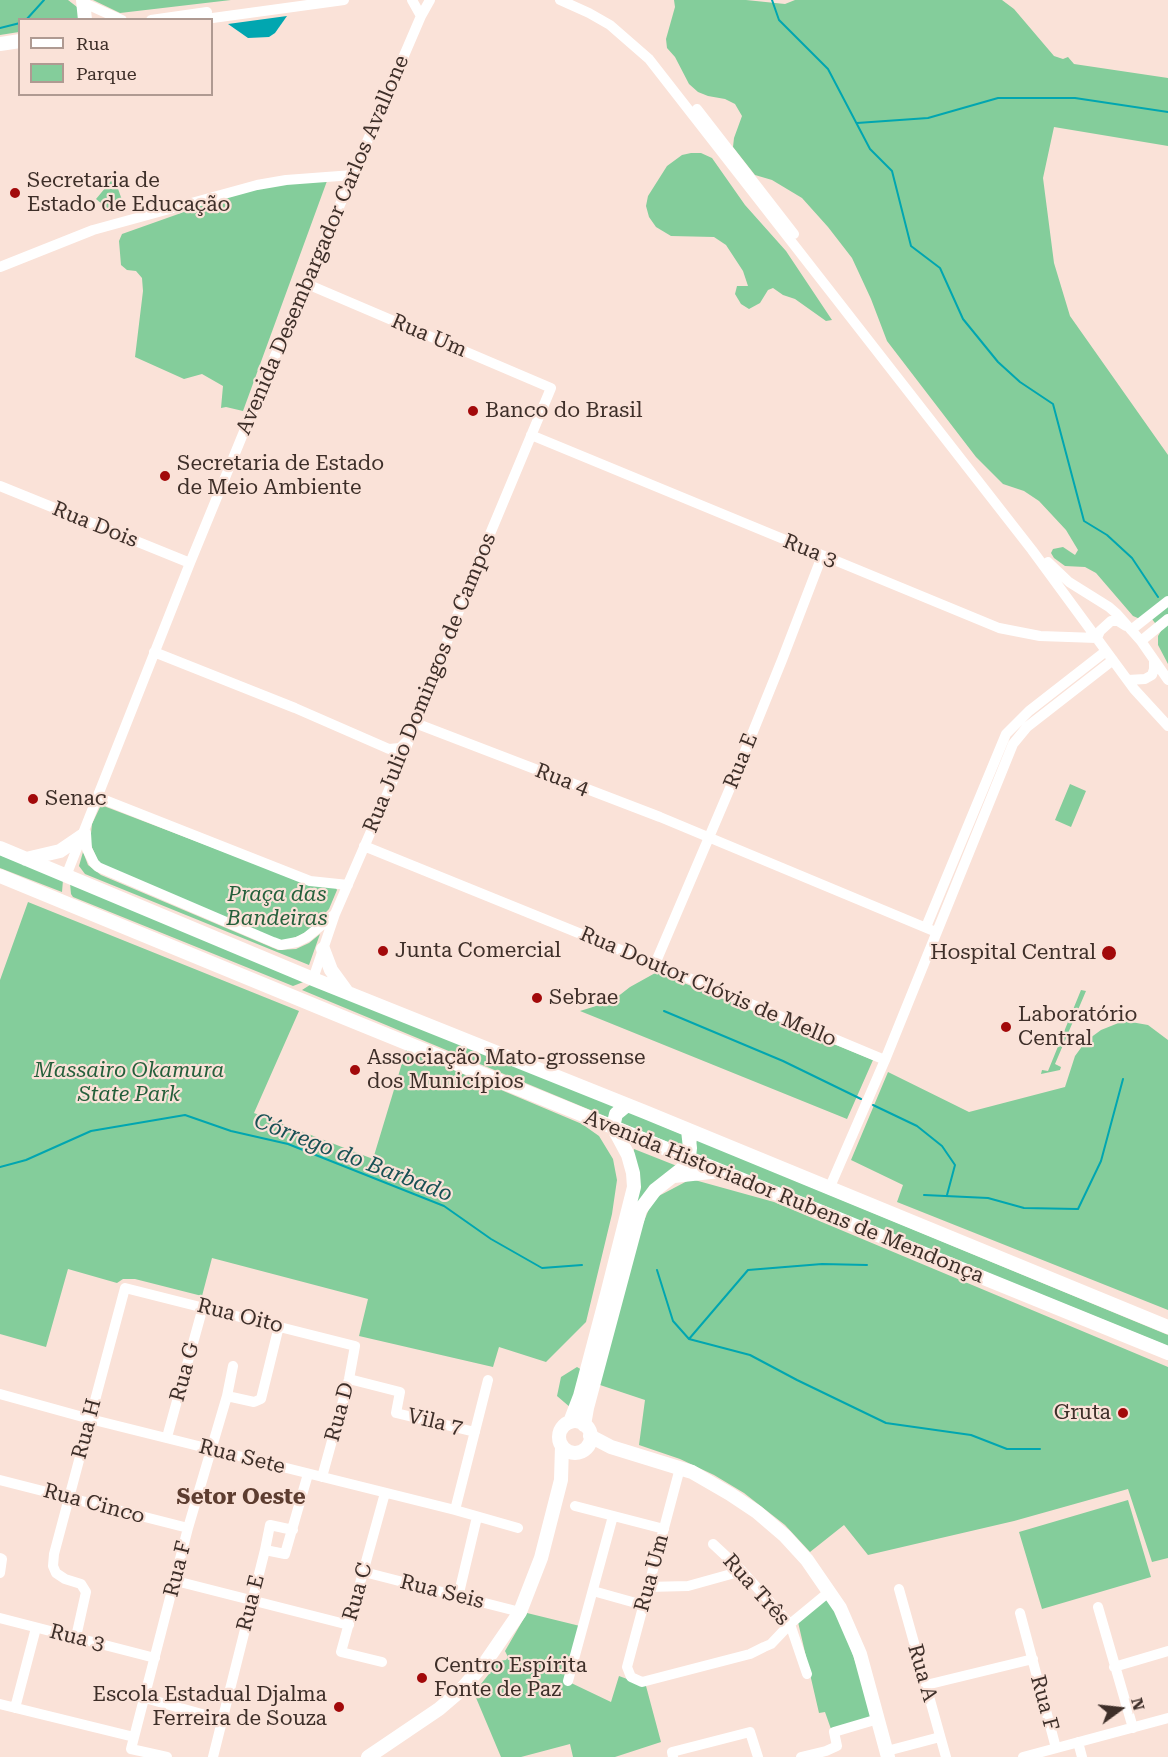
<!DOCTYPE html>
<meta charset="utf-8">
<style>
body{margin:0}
#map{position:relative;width:1168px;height:1757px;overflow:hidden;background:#fae2d8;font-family:"Roboto Serif",serif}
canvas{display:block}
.legend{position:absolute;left:18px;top:18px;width:195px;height:78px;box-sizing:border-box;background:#fae2d8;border:2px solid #af9a92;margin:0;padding:8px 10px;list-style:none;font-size:18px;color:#3e2f29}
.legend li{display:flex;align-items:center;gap:12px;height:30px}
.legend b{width:30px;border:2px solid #af9a92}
.north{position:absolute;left:1090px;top:1679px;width:60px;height:60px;-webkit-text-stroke:4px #fae2d8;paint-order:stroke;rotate:75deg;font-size:16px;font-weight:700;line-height:24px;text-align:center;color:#3e2f29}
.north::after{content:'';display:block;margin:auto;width:21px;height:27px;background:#3e2f29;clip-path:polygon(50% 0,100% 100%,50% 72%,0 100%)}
</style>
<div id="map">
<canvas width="1168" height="1757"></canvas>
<ul class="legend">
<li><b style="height:8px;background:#fff"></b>Rua</li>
<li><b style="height:16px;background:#84cd9b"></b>Parque</li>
</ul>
<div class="north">N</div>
</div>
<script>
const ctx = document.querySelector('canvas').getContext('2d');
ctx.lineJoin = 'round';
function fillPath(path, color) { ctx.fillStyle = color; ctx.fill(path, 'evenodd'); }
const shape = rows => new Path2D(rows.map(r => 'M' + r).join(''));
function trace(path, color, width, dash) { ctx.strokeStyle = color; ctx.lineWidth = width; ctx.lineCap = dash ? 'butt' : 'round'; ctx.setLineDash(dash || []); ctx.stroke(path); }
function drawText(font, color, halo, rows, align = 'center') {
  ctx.font = font + ' "Roboto Serif",serif'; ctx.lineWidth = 4.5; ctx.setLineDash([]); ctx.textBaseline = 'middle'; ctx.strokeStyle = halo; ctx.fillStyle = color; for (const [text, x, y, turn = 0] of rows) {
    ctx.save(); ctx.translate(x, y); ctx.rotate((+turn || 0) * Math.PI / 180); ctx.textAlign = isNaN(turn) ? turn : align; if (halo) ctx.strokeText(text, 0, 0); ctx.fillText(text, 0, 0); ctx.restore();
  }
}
fillPath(shape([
 [0,0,68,0,77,7,79,17,77,20,20,20,19,32,0,35],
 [93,0,231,0,120,13],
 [674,0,746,0,785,4,795,0,1002,0,1014,9,1054,56,1063,59,1068,57,1074,64,1168,78,1168,146,1054,127,1043,178,1054,263,1070,316,1168,455,1168,664,1158,645,1158,636,1161,631,1152,619,1140,619,1133,616,1096,573,1085,567,1065,566,1054,558,1051,553,1053,549,1063,547,1075,555,1078,550,1066,530,1039,501,1024,491,1003,484,976,457,887,341,871,299,852,258,828,227,802,198,772,180,755,175,733,147,734,138,742,116,735,104,725,99,708,96,698,92,689,84,675,57,667,48,666,39,675,7],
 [691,153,701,153,712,158,745,205,786,251,832,320,826,321,795,299,783,295,773,288,768,290,760,303,749,309,741,304,735,294,737,286,748,286,743,271,726,245,714,237,671,236,656,227,649,217,646,206,648,196,667,166,682,155],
 [111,181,117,186,122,200,110,205,108,209,96,199],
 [327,181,243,411,226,407,221,408,223,386,202,374,184,379,135,357,143,291,142,278,136,271,127,270,121,265,119,241,122,234,246,190,275,184],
 [1070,784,1086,791,1071,827,1055,820],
 [101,805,308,884,336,888,337,890,329,909,309,930,299,936,281,942,100,865,90,843,92,824],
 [83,852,88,865,101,875,278,950,296,949,309,943,320,934,309,965,85,874,79,866],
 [0,855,63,880,62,892,0,868],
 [70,883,306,981,293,986,73,897,71,894],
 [28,902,299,1011,254,1113,373,1159,406,1050,582,1124,599,1136,613,1159,617,1180,612,1214,586,1322,546,1362,499,1347,493,1367,359,1336,368,1299,212,1258,202,1296,135,1279,123,1279,117,1283,68,1269,46,1347,0,1334,0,980],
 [657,972,873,1060,847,1119,580,1011,612,1001,630,987],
 [313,983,616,1107,612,1119,302,990],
 [1081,990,1086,991,1055,1064,1061,1067,1060,1070,1041,1074,1042,1070,1048,1071],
 [1121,1022,1131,1022,1148,1025,1168,1040,1168,1310,897,1202,903,1185,851,1160,888,1072,969,1112,1065,1087,1075,1056,1086,1041,1101,1030],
 [624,1110,686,1136,687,1150,615,1120],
 [697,1140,1168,1335,1168,1346,693,1153],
 [634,1149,677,1166,661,1180,619,1264],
 [691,1179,774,1202,1168,1367,1168,1558,1152,1562,1128,1489,1014,1521,868,1555,844,1525,810,1552,785,1525,744,1493,714,1475,680,1459,639,1445,645,1400,597,1384,640,1231,653,1199],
 [577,1367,582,1370,571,1408,557,1396,561,1377],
 [1128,1500,1151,1577,1042,1609,1019,1532],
 [829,1597,844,1629,865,1690,872,1719,831,1729,825,1712,819,1713,798,1622],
 [527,1613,580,1626,567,1681,611,1702,619,1676,646,1686,661,1742,615,1757,573,1757,570,1744,521,1757,501,1757,474,1693,499,1661,506,1660,508,1657,505,1651]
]), '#84cd9b');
fillPath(shape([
 [287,16,275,33,269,37,248,38,228,24]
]), '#01a6b0');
trace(shape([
 [772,0,779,20,828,69,870,149,892,171,911,246,940,268,963,319,998,362,1020,382,1053,404,1084,521,1107,535,1132,558,1158,597],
 [26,20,44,0],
 [0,28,20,23],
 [857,123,928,118,998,98,1075,98,1168,112],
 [664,1011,783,1061,861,1099],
 [873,1105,917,1126,942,1146,955,1165,947,1195],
 [0,1167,26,1160,91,1131,185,1115,231,1131,288,1144,444,1206,491,1239,542,1268,582,1265],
 [924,1195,988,1198,1024,1208,1078,1209,1101,1161,1123,1079],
 [657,1270,673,1321,689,1339,748,1270,822,1264,867,1265],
 [689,1339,750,1355,797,1380,886,1423,971,1435,1007,1449,1040,1449]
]), '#01a6b0', 2);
trace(shape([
 [412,0,421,16],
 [560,0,589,13,610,25,649,59,1032,550,1134,689,1168,726],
 [84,3,122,20],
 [151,20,207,12],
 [198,20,344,0],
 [697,109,794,234],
 [0,267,93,230,257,185,286,180,353,175],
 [307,284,551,388,472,577,398,769,335,914,313,979],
 [531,435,999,628,1040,636,1097,638,1100,631,1111,621,1118,621,1126,626],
 [0,486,190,563],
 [1048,562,1069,582,1109,607,1117,614,1141,641,1168,680],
 [1131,630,1168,601],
 [1141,641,1168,619],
 [154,652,295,708,389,749,400,748,408,740],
 [1128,680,1145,679,1152,675,1154,669,1154,660],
 [415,723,660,817,936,932],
 [97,797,310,881,348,885],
 [86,833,87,849,94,863,98,867,273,942,281,945,297,942,307,937,334,915],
 [364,846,655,964,885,1060],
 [66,876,190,563,275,356,421,16,430,0],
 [926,927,1006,734,1029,711,1106,651],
 [655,964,733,781,782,660,822,556],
 [829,1189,885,1060,1013,744,1027,727,1113,660],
 [349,1379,400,1392,396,1413,475,1432],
 [0,1394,90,1419,455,1510,518,1528],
 [227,1396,254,1402,261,1399,279,1326],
 [167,1437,203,1307],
 [680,1468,627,1667,631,1677,642,1682,750,1654,764,1647,771,1644,790,1624,830,1591],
 [0,1480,188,1528],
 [575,1506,664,1529],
 [455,1510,488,1380],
 [713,1544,742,1571,790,1624,807,1674],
 [265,1550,270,1525,293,1530],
 [0,1558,2,1559,0,1573],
 [364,1572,520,1612],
 [176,1581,349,1625],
 [647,1587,688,1586,742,1571],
 [899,1589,946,1757],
 [593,1591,643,1605],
 [458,1597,477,1517],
 [1098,1607,1133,1728],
 [1020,1613,1056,1748],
 [0,1618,155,1658],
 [76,1637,86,1592,81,1584,65,1579,56,1573,53,1566,54,1554,125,1288,355,1346,349,1379,322,1477],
 [382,1662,341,1652,385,1493],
 [1114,1667,1168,1651],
 [568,1681,613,1516],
 [926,1685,1033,1659],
 [145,1698,223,1720],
 [0,1704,134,1737],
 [15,1708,36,1628],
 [1078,1742,1082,1757],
 [887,1751,940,1737],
 [167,1757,131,1749,188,1528,227,1396,233,1366],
 [213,1757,265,1550,285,1554,308,1474],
 [673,1757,672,1752,750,1732,758,1757],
 [801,1757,826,1751,837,1746,834,1732,878,1719],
 [1023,1757,1168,1718]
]), '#fff', 10);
trace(shape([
 [83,0,85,20],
 [0,44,20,41],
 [0,848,313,979,645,1112,1168,1327],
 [26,859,60,851,82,836],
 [0,876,340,1016,1168,1353],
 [323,949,331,970,347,992],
 [674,1176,720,1171],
 '559 1437a16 16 0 1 1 32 0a16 16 0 1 1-32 0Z',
 [570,1422,580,1396,607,1294,634,1187,633,1173,628,1155,613,1127,616,1114,627,1105],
 [584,1425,587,1408,640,1210,655,1190,683,1168,689,1157,690,1148,688,1130],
 [590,1436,611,1447,692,1472,730,1494,757,1512,785,1536,807,1560,840,1608,860,1654,888,1757],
 [368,1757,439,1709,460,1691,487,1660,520,1612,541,1558,561,1480,562,1446]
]), '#fff', 14);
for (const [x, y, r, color] of [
 [15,193,6,"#a2090a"],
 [473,411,6,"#a2090a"],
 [165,476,6,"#a2090a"],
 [33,799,6,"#a2090a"],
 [383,951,6,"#a2090a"],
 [1109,953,8,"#a2090a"],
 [537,998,6,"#a2090a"],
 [1006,1027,6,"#a2090a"],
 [355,1070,6,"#a2090a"],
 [1123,1413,6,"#a2090a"],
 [422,1678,6,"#a2090a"],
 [339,1707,6,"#a2090a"]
]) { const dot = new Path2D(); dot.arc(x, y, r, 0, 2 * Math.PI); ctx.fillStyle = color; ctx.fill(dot); trace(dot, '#fae2d8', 2); }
drawText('21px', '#3e2f29', '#fae2d8', [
 ["Secretaria de",27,181],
 ["Estado de Educação",27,205],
 ["Banco do Brasil",485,411],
 ["Secretaria de Estado",177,464],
 ["de Meio Ambiente",177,488],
 ["Senac",45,799],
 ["Junta Comercial",395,951],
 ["Hospital Central",1096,953,"right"],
 ["Sebrae",549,998],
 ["Laboratório",1018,1015],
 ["Central",1018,1039],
 ["Associação Mato-grossense",367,1058],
 ["dos Municípios",367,1082],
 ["Gruta",1111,1413,"right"],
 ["Centro Espírita",434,1666],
 ["Fonte de Paz",434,1690],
 ["Escola Estadual Djalma",327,1695,"right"],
 ["Ferreira de Souza",327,1719,"right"]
], 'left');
drawText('21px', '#3e2f29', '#fae2d8', [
 ["Avenida Desembargador Carlos Avallone",323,245,-67],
 ["Rua Um",429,336,23],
 ["Rua Dois",95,525,22],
 ["Rua 3",810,551,22],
 ["Rua Julio Domingos de Campos",430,683,-68],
 ["Rua E",741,761,-68],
 ["Rua 4",562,780,21],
 ["Rua Doutor Clóvis de Mello",708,987,23],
 ["Avenida Historiador Rubens de Mendonça",784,1197,22],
 ["Rua Oito",240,1316,14],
 ["Rua G",185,1372,-75],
 ["Rua D",340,1412,-75],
 ["Vila 7",435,1422,13],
 ["Rua H",87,1429,-75],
 ["Rua Sete",242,1457,14],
 ["Rua Cinco",94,1504,15],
 ["Rua F",178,1569,-76],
 ["Rua Um",652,1573,-75],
 ["Rua Três",756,1590,48],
 ["Rua C",358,1592,-74],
 ["Rua Seis",442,1592,14],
 ["Rua E",251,1603,-76],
 ["Rua 3",77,1638,14],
 ["Rua A",922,1673,74],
 ["Rua F",1044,1703,75]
]);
drawText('italic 21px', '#255f3b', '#fae2d8', [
 ["Praça das",277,895],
 ["Bandeiras",277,919],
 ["Massairo Okamura",129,1071],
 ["State Park",129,1095]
]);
drawText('italic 22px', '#195155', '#fae2d8', [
 ["Córrego do Barbado",353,1158,21]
]);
drawText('bold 22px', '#5d3d30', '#fae2d8', [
 ["Setor Oeste",241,1498]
]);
</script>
